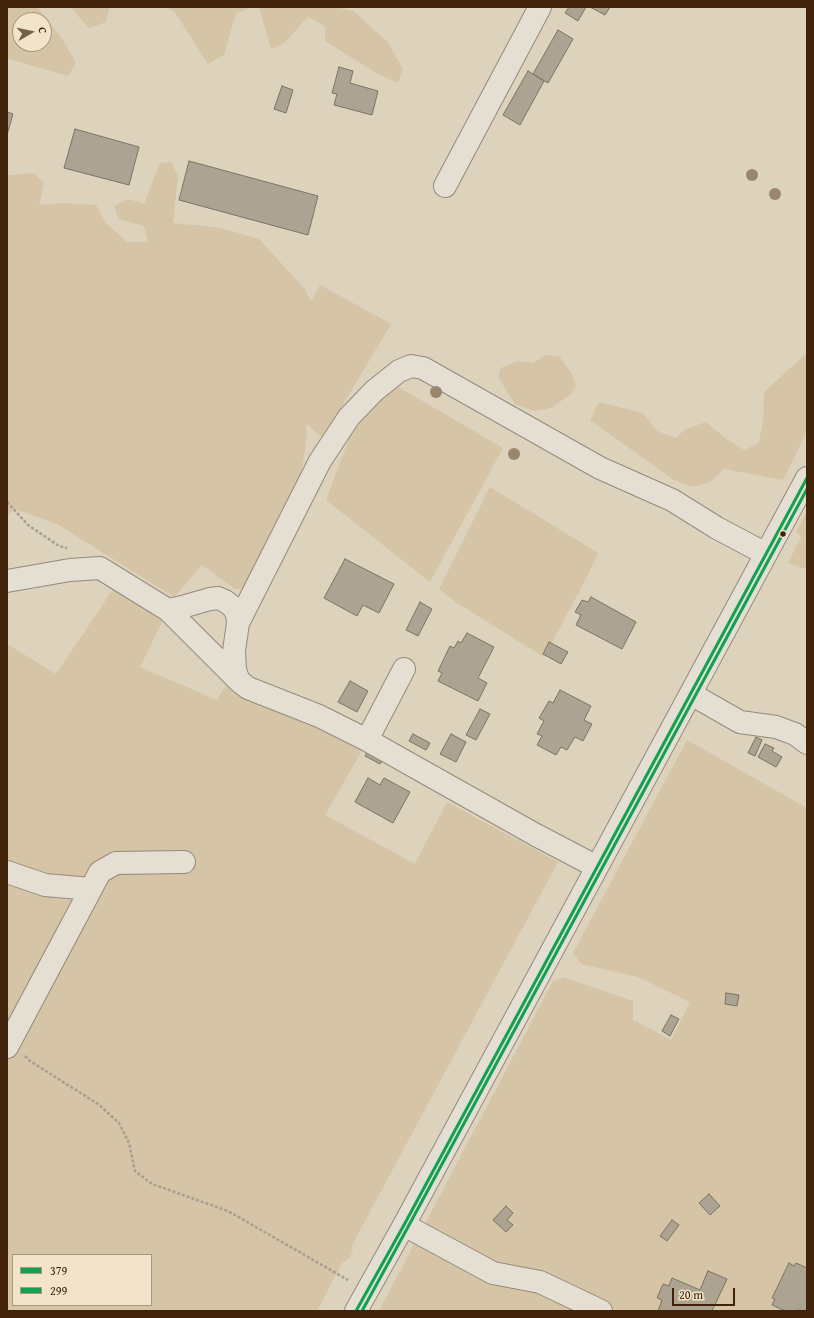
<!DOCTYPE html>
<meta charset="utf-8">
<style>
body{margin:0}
#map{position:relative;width:814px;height:1318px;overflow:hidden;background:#ddd2bc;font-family:"Gentium Book Plus",serif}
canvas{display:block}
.frame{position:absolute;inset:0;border:8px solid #402308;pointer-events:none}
.legend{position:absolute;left:12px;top:1254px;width:140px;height:52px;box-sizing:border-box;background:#f2e4ca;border:1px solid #ab977c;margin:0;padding:5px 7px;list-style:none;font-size:12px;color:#402308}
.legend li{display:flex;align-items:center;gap:8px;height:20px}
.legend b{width:20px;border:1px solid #ab977c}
.north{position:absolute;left:12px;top:12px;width:40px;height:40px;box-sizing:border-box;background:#f2e4ca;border:1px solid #ab977c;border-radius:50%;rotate:81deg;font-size:11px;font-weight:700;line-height:16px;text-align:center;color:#402308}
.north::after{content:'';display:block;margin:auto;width:14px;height:18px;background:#776047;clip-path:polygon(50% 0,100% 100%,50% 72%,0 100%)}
.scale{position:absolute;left:672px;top:1288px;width:63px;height:18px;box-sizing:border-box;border:2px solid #402308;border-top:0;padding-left:5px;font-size:12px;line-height:14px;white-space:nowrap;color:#402308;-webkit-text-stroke:3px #f2e4ca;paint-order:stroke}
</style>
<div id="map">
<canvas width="814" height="1318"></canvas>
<div class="frame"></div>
<ul class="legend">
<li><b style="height:5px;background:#12a151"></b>379</li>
<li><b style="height:5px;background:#12a151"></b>299</li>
</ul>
<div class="north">С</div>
<div class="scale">20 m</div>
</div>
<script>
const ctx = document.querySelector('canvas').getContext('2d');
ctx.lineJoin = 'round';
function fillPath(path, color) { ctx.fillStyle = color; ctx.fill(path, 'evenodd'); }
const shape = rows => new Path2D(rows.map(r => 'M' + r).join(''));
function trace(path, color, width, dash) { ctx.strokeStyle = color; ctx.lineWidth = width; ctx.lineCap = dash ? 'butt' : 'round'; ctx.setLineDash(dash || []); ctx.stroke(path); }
fillPath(shape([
 [7,7,37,7,63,40,76,63,68,76,9,59,7,56],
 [20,20,44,20,44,44,20,44],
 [70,7,110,7,106,22,89,28],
 [164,7,254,7,236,13,224,55,208,64,174,11],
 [259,7,334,7,353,11,387,41,403,69,398,83,378,74,325,41,325,26,308,17,284,43,271,49],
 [171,162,178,177,173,223,221,228,259,239,304,288,311,301,320,285,391,324,323,438,306,424,307,435,301,477,247,589,235,589,202,565,174,597,57,524,15,509,7,516,7,174,9,175,33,173,44,182,39,205,65,203,96,205,106,223,127,242,148,242,144,226,119,219,114,206,128,199,145,204,147,196,160,163],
 [807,353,807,431,783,480,724,469,710,482,693,487,674,480,590,420,599,402,643,413,657,431,675,438,686,429,706,422,724,437,744,450,759,443,763,419,764,392],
 [546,355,559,356,572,374,576,386,571,394,551,408,534,411,515,404,498,377,501,368,517,361,533,363],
 [395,385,503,448,430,582,326,500,351,433],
 [490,487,598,553,589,573,544,657,457,603,439,589],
 [807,511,807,568,801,568,788,563,801,537,796,532],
 [114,588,163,620,140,667,217,700,229,680,365,745,325,815,415,864,447,802,558,862,351,1247,353,1249,350,1258,342,1263,317,1311,7,1311,7,644,56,674],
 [13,1255,151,1255,151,1305,13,1305],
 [687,740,807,808,807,1311,379,1311,553,981,563,977,633,1001,633,1020,671,1040,690,1002,638,977,581,964,573,953]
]), '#d5c4a5');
const building = shape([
 [569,7,586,7,578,21,565,13,569,7],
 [590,7,610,7,605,15,590,7],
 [558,30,573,39,548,83,533,74,558,30],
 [339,67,353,71,350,83,378,91,372,115,334,105,337,94,332,93,339,67],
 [528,71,544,81,520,125,503,115,528,71],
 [282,86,293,90,286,113,274,109,282,86],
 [7,112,13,114,7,135,7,112],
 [75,129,139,147,129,185,64,168,75,129],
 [189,161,318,196,308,235,179,200,189,161],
 [345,559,394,584,379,613,363,605,357,616,324,598,345,559],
 [591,597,636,622,622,649,576,625,581,615,575,612,582,600,588,602,591,597],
 [420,602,432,609,418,636,406,630,420,602],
 [467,633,494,647,478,678,487,683,478,701,438,681,442,673,438,671,450,646,454,648,458,641,461,643,467,633],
 [549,642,568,652,561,664,543,654,549,642],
 [350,681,368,691,357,712,338,702,350,681],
 [560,690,591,706,584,720,592,724,583,741,575,737,567,750,561,747,556,755,537,745,542,736,537,734,544,721,539,718,549,701,553,703,560,690],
 [480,709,490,714,476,740,466,735,480,709],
 [413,734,430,743,426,750,409,741,413,734],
 [451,734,466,742,456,762,440,754,451,734],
 [756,737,762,740,755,756,748,753,756,737],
 [765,744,774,748,772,751,782,757,776,767,758,757,765,744],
 [371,745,386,753,380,764,365,756,371,745],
 [368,778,380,785,384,778,410,792,393,823,355,802,368,778],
 [726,993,739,995,737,1006,725,1004,726,993],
 [671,1015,679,1019,670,1036,662,1031,671,1015],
 [709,1194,720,1206,710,1215,699,1203,709,1194],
 [506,1206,513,1213,507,1220,513,1225,506,1232,493,1220,506,1206],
 [672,1220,679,1225,667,1241,660,1236,672,1220],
 [789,1263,794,1266,796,1263,807,1268,807,1311,797,1310,797,1311,785,1311,772,1305,775,1299,772,1298,789,1263],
 [708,1271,727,1279,712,1311,658,1311,662,1300,657,1298,663,1284,669,1286,672,1278,700,1290,708,1271]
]);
fillPath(building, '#ada393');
trace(building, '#7d7263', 1);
const minor = shape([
 [445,186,540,7],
 [7,581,70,570,100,568,168,610,182,607,210,599,218,598,225,601,233,607,237,614,238,623],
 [168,610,239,681],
 [691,694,740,722,776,727,795,734,807,743],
 [367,740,404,669],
 [597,867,536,835,367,740,319,716,248,688,239,681,235,670,234,651,238,623,320,461,349,417,374,391,399,371,411,366,423,368,600,468,672,500,717,528,766,554],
 [7,872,45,885,91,889],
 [7,1047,100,872,116,863,184,862],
 [404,1225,493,1273,540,1282,601,1311],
 [356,1311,404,1225,807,478]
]);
trace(minor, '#948a7b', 24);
trace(shape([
 [7,502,28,525,59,546,67,548],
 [25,1056,30,1061,98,1104,119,1123,129,1143,135,1171,152,1184,228,1211,348,1280]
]), '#a69e92', 2.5, [3, 2]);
trace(minor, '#e4ded3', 22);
trace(shape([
 [356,1311,404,1225,807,478]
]), '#12a151', 3);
trace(shape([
 [362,1311,408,1227,807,489]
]), '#12a151', 3);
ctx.fillStyle = '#9a866c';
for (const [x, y] of [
 [752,175],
 [775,194],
 [436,392],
 [514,454]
]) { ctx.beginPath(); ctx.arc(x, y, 6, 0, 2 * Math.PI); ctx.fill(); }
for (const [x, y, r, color] of [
 [783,534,3.5,"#402308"]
]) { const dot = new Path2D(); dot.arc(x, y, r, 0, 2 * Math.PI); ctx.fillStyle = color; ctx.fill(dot); trace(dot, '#f2e4ca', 1.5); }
</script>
